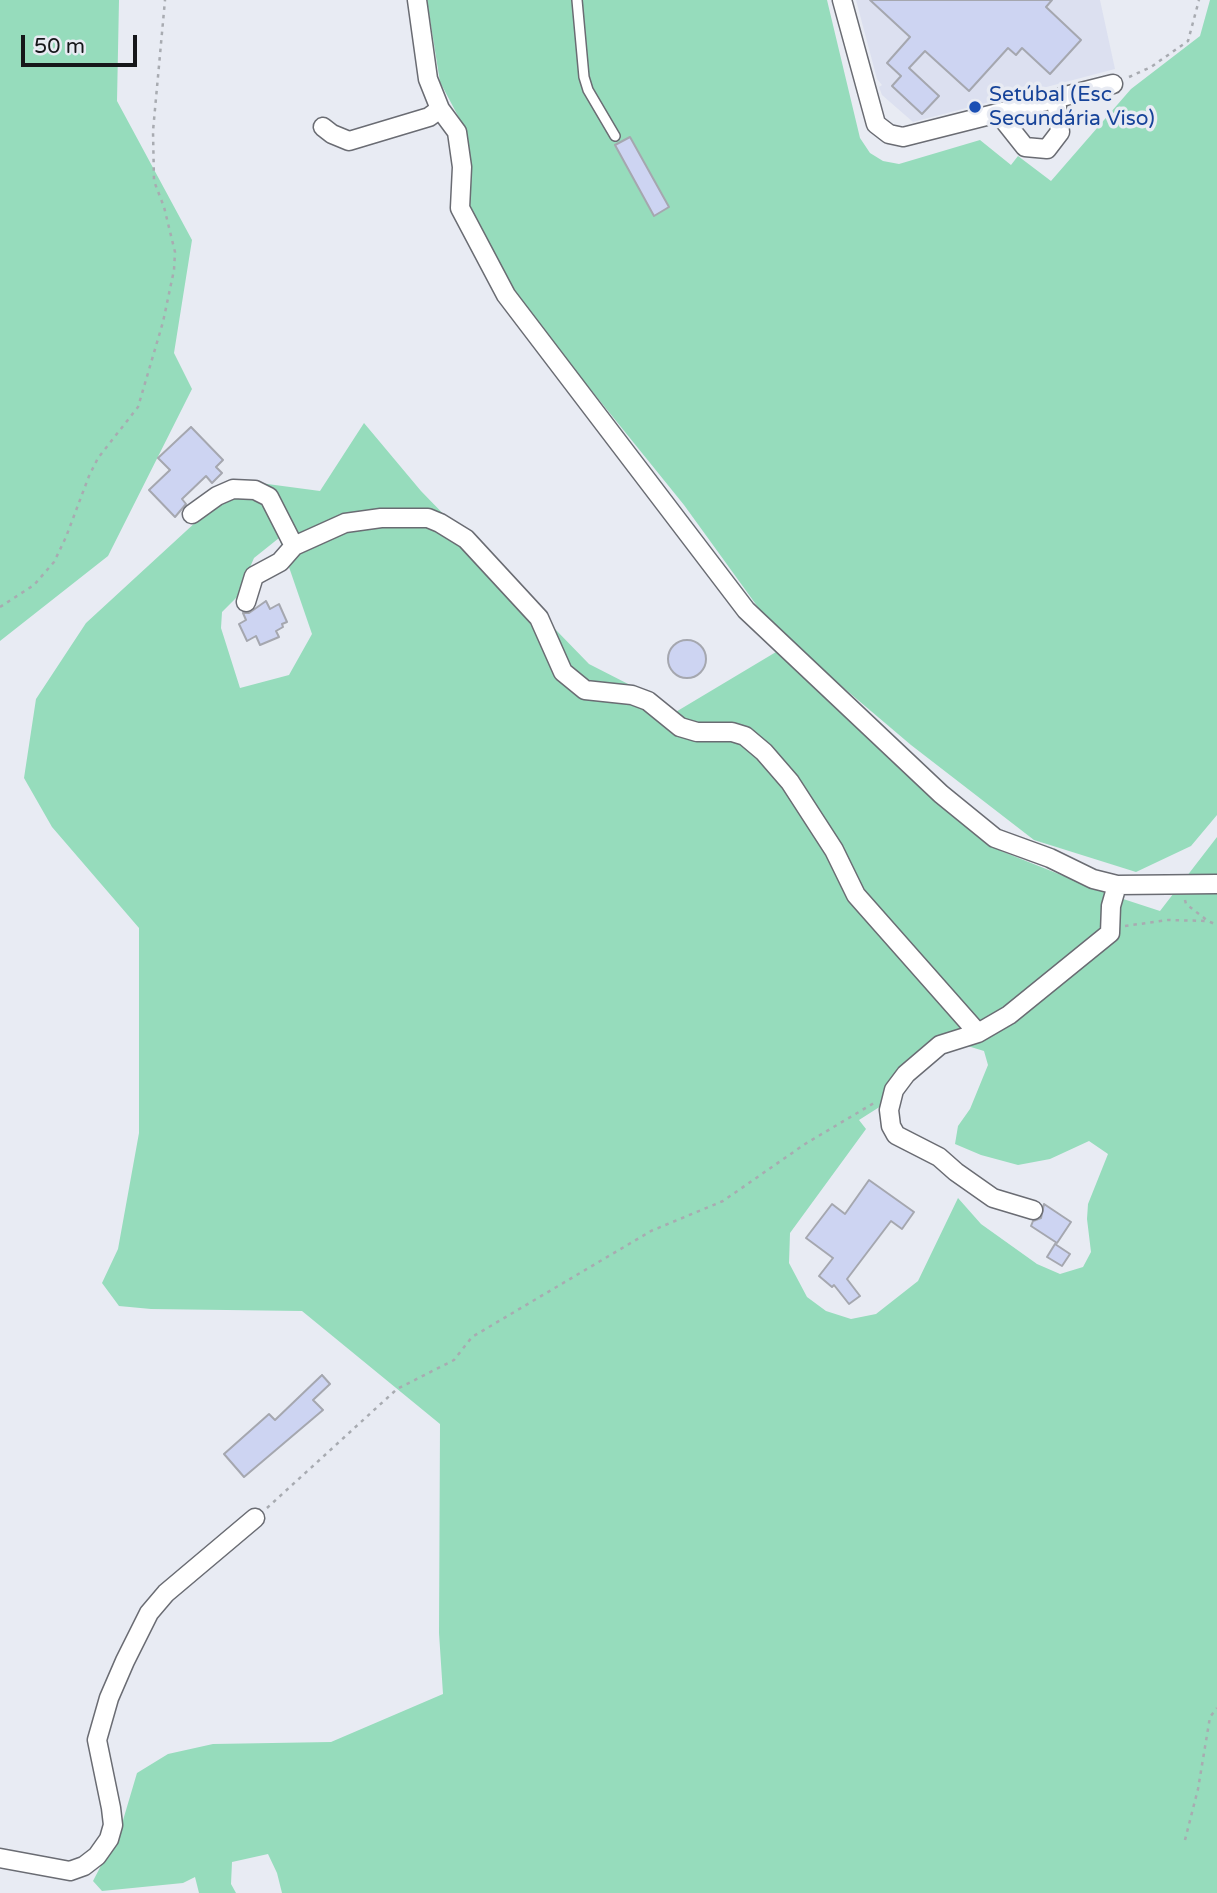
<!DOCTYPE html>
<meta charset="utf-8">
<style>
body{margin:0}
#map{position:relative;width:1217px;height:1893px;overflow:hidden;background:#e8ebf3;font-family:"Varela Round",sans-serif}
canvas{display:block}
.scale{position:absolute;left:21px;top:35px;width:116px;height:32px;box-sizing:border-box;border:4px solid #16171a;border-top:0;padding-left:9px;font-size:21px;line-height:24px;white-space:nowrap;color:#16171a;-webkit-text-stroke:5px #e8ebf3;paint-order:stroke}
</style>
<div id="map">
<canvas width="1217" height="1893"></canvas>
<div class="scale">50 m</div>
</div>
<script>
const ctx = document.querySelector('canvas').getContext('2d');
ctx.lineJoin = 'round';
function fillPath(path, color) { ctx.fillStyle = color; ctx.fill(path, 'evenodd'); }
const shape = rows => new Path2D(rows.map(r => 'M' + r).join(''));
function trace(path, color, width, dash) { ctx.strokeStyle = color; ctx.lineWidth = width; ctx.lineCap = dash ? 'butt' : 'round'; ctx.setLineDash(dash || []); ctx.stroke(path); }
function drawText(font, color, halo, rows, align = 'center') {
  ctx.font = font + ' "Varela Round",sans-serif'; ctx.lineWidth = 7; ctx.setLineDash([]); ctx.textBaseline = 'middle'; ctx.strokeStyle = halo; ctx.fillStyle = color; for (const [text, x, y, turn = 0] of rows) {
    ctx.save(); ctx.translate(x, y); ctx.rotate((+turn || 0) * Math.PI / 180); ctx.textAlign = isNaN(turn) ? turn : align; if (halo) ctx.strokeText(text, 0, 0); ctx.fillText(text, 0, 0); ctx.restore();
  }
}
fillPath(shape([
 [856,0,1100,0,1115,69,913,122,882,95,879,87,882,85,877,79]
]), '#dce0f0');
fillPath(shape([
 [0,0,119,0,117,101,192,240,174,353,192,389,108,556,0,641],
 [427,0,827,0,860,138,870,153,883,161,899,164,980,140,1011,165,1018,156,1051,181,1131,89,1200,36,1210,0,1217,0,1217,815,1191,846,1136,872,1034,840,911,745,773,628,684,505,545,333,500,274,467,207,466,131,440,82],
 [364,423,421,491,589,664,634,687,674,713,776,652,937,803,1001,851,1114,896,1160,911,1217,837,1217,1893,282,1893,277,1873,268,1854,232,1862,231,1884,236,1893,199,1893,195,1877,183,1883,102,1891,93,1881,121,1827,137,1773,168,1754,213,1744,331,1742,443,1694,439,1633,440,1424,302,1311,151,1309,119,1306,102,1283,118,1249,139,1133,139,928,52,827,24,778,36,699,86,623,210,509,260,483,320,491],
 [279,538,312,634,289,675,240,688,221,628,222,612,237,597,254,558],
 [961,1044,984,1051,988,1065,970,1109,958,1126,955,1144,981,1155,1018,1165,1050,1159,1089,1141,1108,1154,1088,1204,1087,1219,1091,1252,1083,1267,1060,1274,1037,1264,981,1224,958,1198,918,1281,876,1314,851,1319,826,1311,807,1297,789,1263,790,1233,866,1129,859,1120,903,1092,916,1072,937,1057]
]), '#96dcbc');
const building = shape([
 [870,0,1052,0,1046,7,1081,40,1050,74,1022,48,1016,55,1008,48,969,91,925,51,909,68,939,96,922,114,892,86,901,76,887,63,910,37,870,0],
 [630,137,669,207,654,216,615,145,630,137],
 [191,427,223,460,216,467,222,473,212,483,206,476,182,499,186,504,175,517,149,490,170,470,158,458,191,427],
 [266,601,270,609,279,604,287,622,282,624,283,627,276,631,279,637,260,645,256,636,247,641,239,624,246,620,243,613,249,613,266,601],
 '668 659a19 19 0 1 1 38 0a19 19 0 1 1-38 0Z',
 [869,1180,914,1212,902,1229,891,1221,847,1279,860,1296,849,1304,834,1285,832,1287,819,1276,833,1258,806,1238,832,1204,845,1214,869,1180],
 [1044,1204,1071,1222,1057,1243,1031,1226,1033,1221,1041,1218,1044,1204],
 [1055,1244,1070,1254,1062,1266,1047,1257,1055,1244],
 [322,1375,330,1384,313,1400,323,1410,244,1477,224,1454,269,1414,275,1420,322,1375]
]);
fillPath(building, '#cdd4f2');
trace(building, '#a5a7af', 2);
const lane = shape([
 [577,0,584,77,588,90,615,136]
]);
const street = shape([
 [417,0,428,79,440,109,457,132,462,167,460,208,506,295,746,610,941,794,995,838,1050,858,1093,879,1117,885,1217,884],
 [842,0,876,124,889,134,903,137,1113,84],
 [998,113,1025,147,1047,149,1060,132,1056,99],
 [323,127,332,134,349,141,429,117,440,109],
 [192,514,217,496,233,489,255,490,269,497,294,546],
 [246,602,254,576,280,562,294,546,345,523,381,518,428,518,440,523,466,539,539,618,563,672,585,690,632,695,648,701,680,727,697,732,732,732,745,736,764,752,790,782,834,850,856,895,978,1033],
 [1033,1210,993,1198,956,1172,939,1157,896,1135,891,1126,889,1110,894,1090,906,1074,940,1045,978,1033,1009,1015,1110,933,1111,906,1117,885],
 [0,1858,70,1871,84,1866,97,1856,109,1839,113,1825,111,1808,97,1740,109,1698,125,1661,149,1613,166,1593,255,1518]
]);
trace(lane, '#6a6c73', 12);
trace(street, '#6a6c73', 21);
trace(shape([
 [1129,77,1151,67,1188,41,1199,0],
 [0,607,34,585,54,562,66,537,89,476,98,458,138,407,163,322,174,270,175,252,164,207,154,181,153,131,165,0],
 [1185,900,1186,904,1208,921,1217,925],
 [1125,926,1168,920,1208,921],
 [267,1508,397,1389,454,1360,472,1337,651,1231,723,1201,805,1144,874,1103],
 [1185,1840,1198,1789,1210,1717,1217,1708]
]), '#a8abb1', 2.5, [3.5, 5]);
trace(lane, '#fff', 9);
trace(street, '#fff', 18);
for (const [x, y, r, color] of [
 [975,107,7,"#1a4fb4"]
]) { const dot = new Path2D(); dot.arc(x, y, r, 0, 2 * Math.PI); ctx.fillStyle = color; ctx.fill(dot); trace(dot, '#e8ebf3', 2.5); }
drawText('21px', '#164399', '#e8ebf3', [
 ["Setúbal (Esc",989,95],
 ["Secundária Viso)",989,119]
], 'left');
</script>
